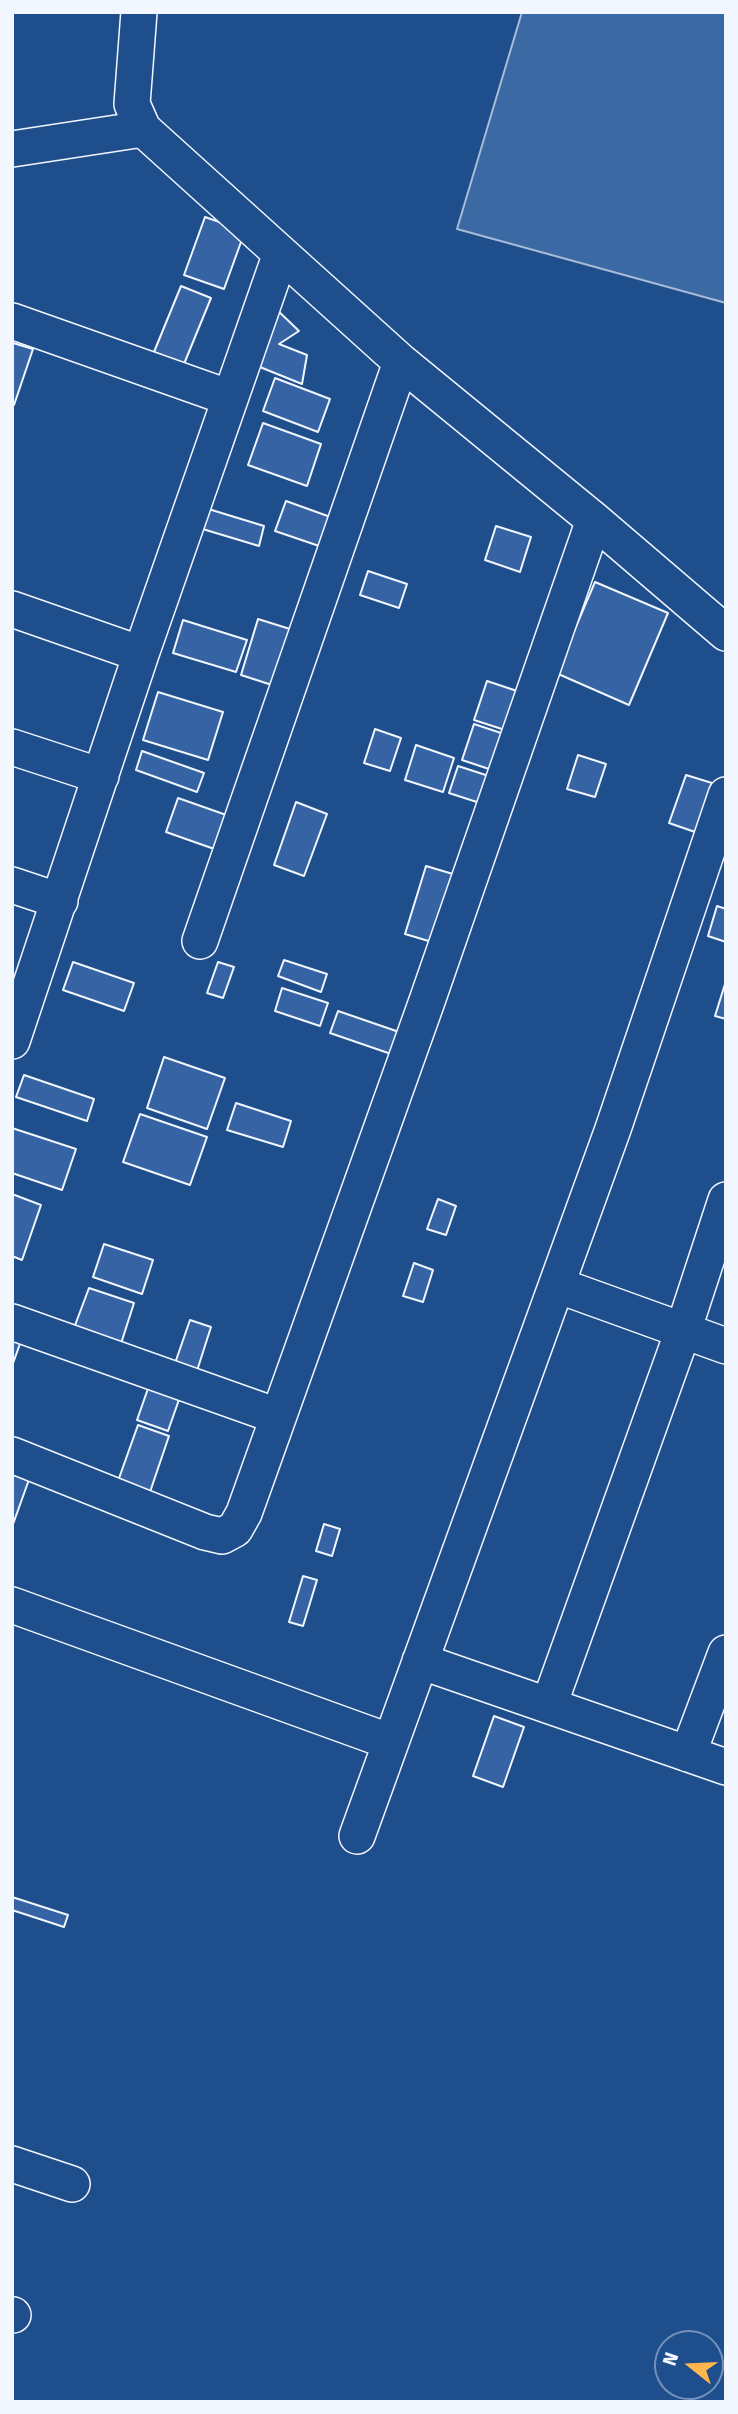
<!DOCTYPE html>
<style>
body{margin:0}
#map{position:relative;width:738px;height:2414px;overflow:hidden;background:#1f4e8c;font-family:"Fira Sans",sans-serif}
canvas{display:block}
.frame{position:absolute;inset:0;border:14px solid #f2f6ff;pointer-events:none}
.north{position:absolute;left:654px;top:2330px;width:70px;height:70px;box-sizing:border-box;background:#1f4e8c;border:2px solid #7391ba;border-radius:50%;rotate:288deg;font-size:19px;font-weight:700;line-height:28px;text-align:center;color:#f2f6ff}
.north::after{content:'';display:block;margin:auto;width:24px;height:32px;background:#ffb74d;clip-path:polygon(50% 0,100% 100%,50% 72%,0 100%)}
</style>
<div id="map">
<canvas width="738" height="2414"></canvas>
<div class="frame"></div>
<div class="north">N</div>
</div>
<script>
const ctx = document.querySelector('canvas').getContext('2d');
ctx.lineJoin = 'round';
function fillPath(path, color) { ctx.fillStyle = color; ctx.fill(path, 'evenodd'); }
const shape = rows => new Path2D(rows.map(r => 'M' + r).join(''));
function trace(path, color, width, dash) { ctx.strokeStyle = color; ctx.lineWidth = width; ctx.lineCap = dash ? 'butt' : 'round'; ctx.setLineDash(dash || []); ctx.stroke(path); }
const water = shape([
 [522,12,726,12,726,303,457,229,522,12]
]);
fillPath(water, '#3b69a3');
trace(water, '#a8bbd7', 2);
const building = shape([
 [205,217,245,231,224,289,184,275,205,217],
 [181,286,211,298,184,364,154,352,181,286],
 [274,307,299,331,279,344,307,355,302,384,250,363,274,307],
 [13,343,33,349,14,405,12,405,13,343],
 [275,378,330,399,318,432,263,411,275,378],
 [263,423,321,444,307,486,248,465,263,423],
 [286,501,336,519,325,548,275,531,286,501],
 [202,507,264,526,259,546,196,527,202,507],
 [496,526,531,537,520,572,485,560,496,526],
 [368,571,407,584,399,608,360,595,368,571],
 [595,582,668,613,629,705,556,673,595,582],
 [258,619,290,629,272,685,241,675,258,619],
 [183,620,247,640,236,672,173,653,183,620],
 [487,681,520,692,508,731,474,720,487,681],
 [158,692,223,712,208,760,143,740,158,692],
 [474,724,504,734,492,770,462,760,474,724],
 [375,729,401,738,390,771,364,763,375,729],
 [416,745,454,758,443,792,405,780,416,745],
 [142,751,204,773,197,792,136,770,142,751],
 [578,755,606,764,595,797,567,789,578,755],
 [458,766,492,777,483,804,449,793,458,766],
 [686,775,712,783,695,832,669,823,686,775],
 [178,798,232,817,220,851,166,832,178,798],
 [296,802,327,814,304,876,274,865,296,802],
 [426,866,463,877,442,945,405,934,426,866],
 [717,906,726,909,726,942,708,936,717,906],
 [284,960,327,974,321,992,278,976,284,960],
 [73,962,134,983,124,1011,63,990,73,962],
 [218,962,234,967,223,998,207,993,218,962],
 [725,984,726,984,726,1019,715,1016,725,984],
 [282,988,328,1003,320,1026,275,1011,282,988],
 [338,1011,402,1033,394,1055,330,1033,338,1011],
 [164,1057,225,1078,207,1129,147,1108,164,1057],
 [24,1075,94,1099,87,1121,16,1097,24,1075],
 [236,1103,291,1121,283,1147,227,1130,236,1103],
 [140,1114,207,1137,190,1185,123,1162,140,1114],
 [12,1128,76,1149,62,1190,12,1173,12,1128],
 [12,1194,41,1205,22,1260,12,1256,12,1194],
 [438,1199,456,1206,446,1235,427,1229,438,1199],
 [104,1244,153,1260,142,1294,93,1277,104,1244],
 [414,1263,433,1270,423,1302,403,1296,414,1263],
 [89,1288,134,1303,118,1353,71,1336,89,1288],
 [190,1320,211,1327,195,1377,173,1369,190,1320],
 [12,1338,21,1341,12,1366,12,1338],
 [151,1380,182,1391,168,1431,137,1420,151,1380],
 [138,1425,169,1436,150,1492,118,1481,138,1425],
 [12,1467,31,1474,12,1527,12,1467],
 [324,1524,340,1529,332,1556,316,1551,324,1524],
 [303,1576,317,1580,303,1626,289,1622,303,1576],
 [494,1716,524,1727,503,1787,473,1776,494,1716],
 [12,1897,68,1915,64,1927,12,1910,12,1897]
]);
fillPath(building, '#3563a3');
trace(building, '#f2f6ff', 2);
const street = shape([
 [139,12,132,104,143,129,401,362,594,520,726,633],
 [12,149,143,129],
 [12,321,230,398],
 [12,609,141,654],
 [12,747,101,776],
 [12,885,60,901],
 [200,941,401,362],
 [12,1041,141,654,280,256],
 [557,1285,726,1346],
 [12,1322,277,1416],
 [12,1455,205,1532,222,1536,235,1529,244,1513,427,1001,594,520],
 [12,1605,391,1742],
 [420,1661,726,1767],
 [549,1705,683,1331,726,1200],
 [688,1754,726,1653],
 [357,1836,613,1129,726,795],
 [12,2164,72,2184],
 [12,2315,13,2315]
]);
trace(street, '#f2f6ff', 38);
trace(street, '#1f4e8c', 35);
</script>
